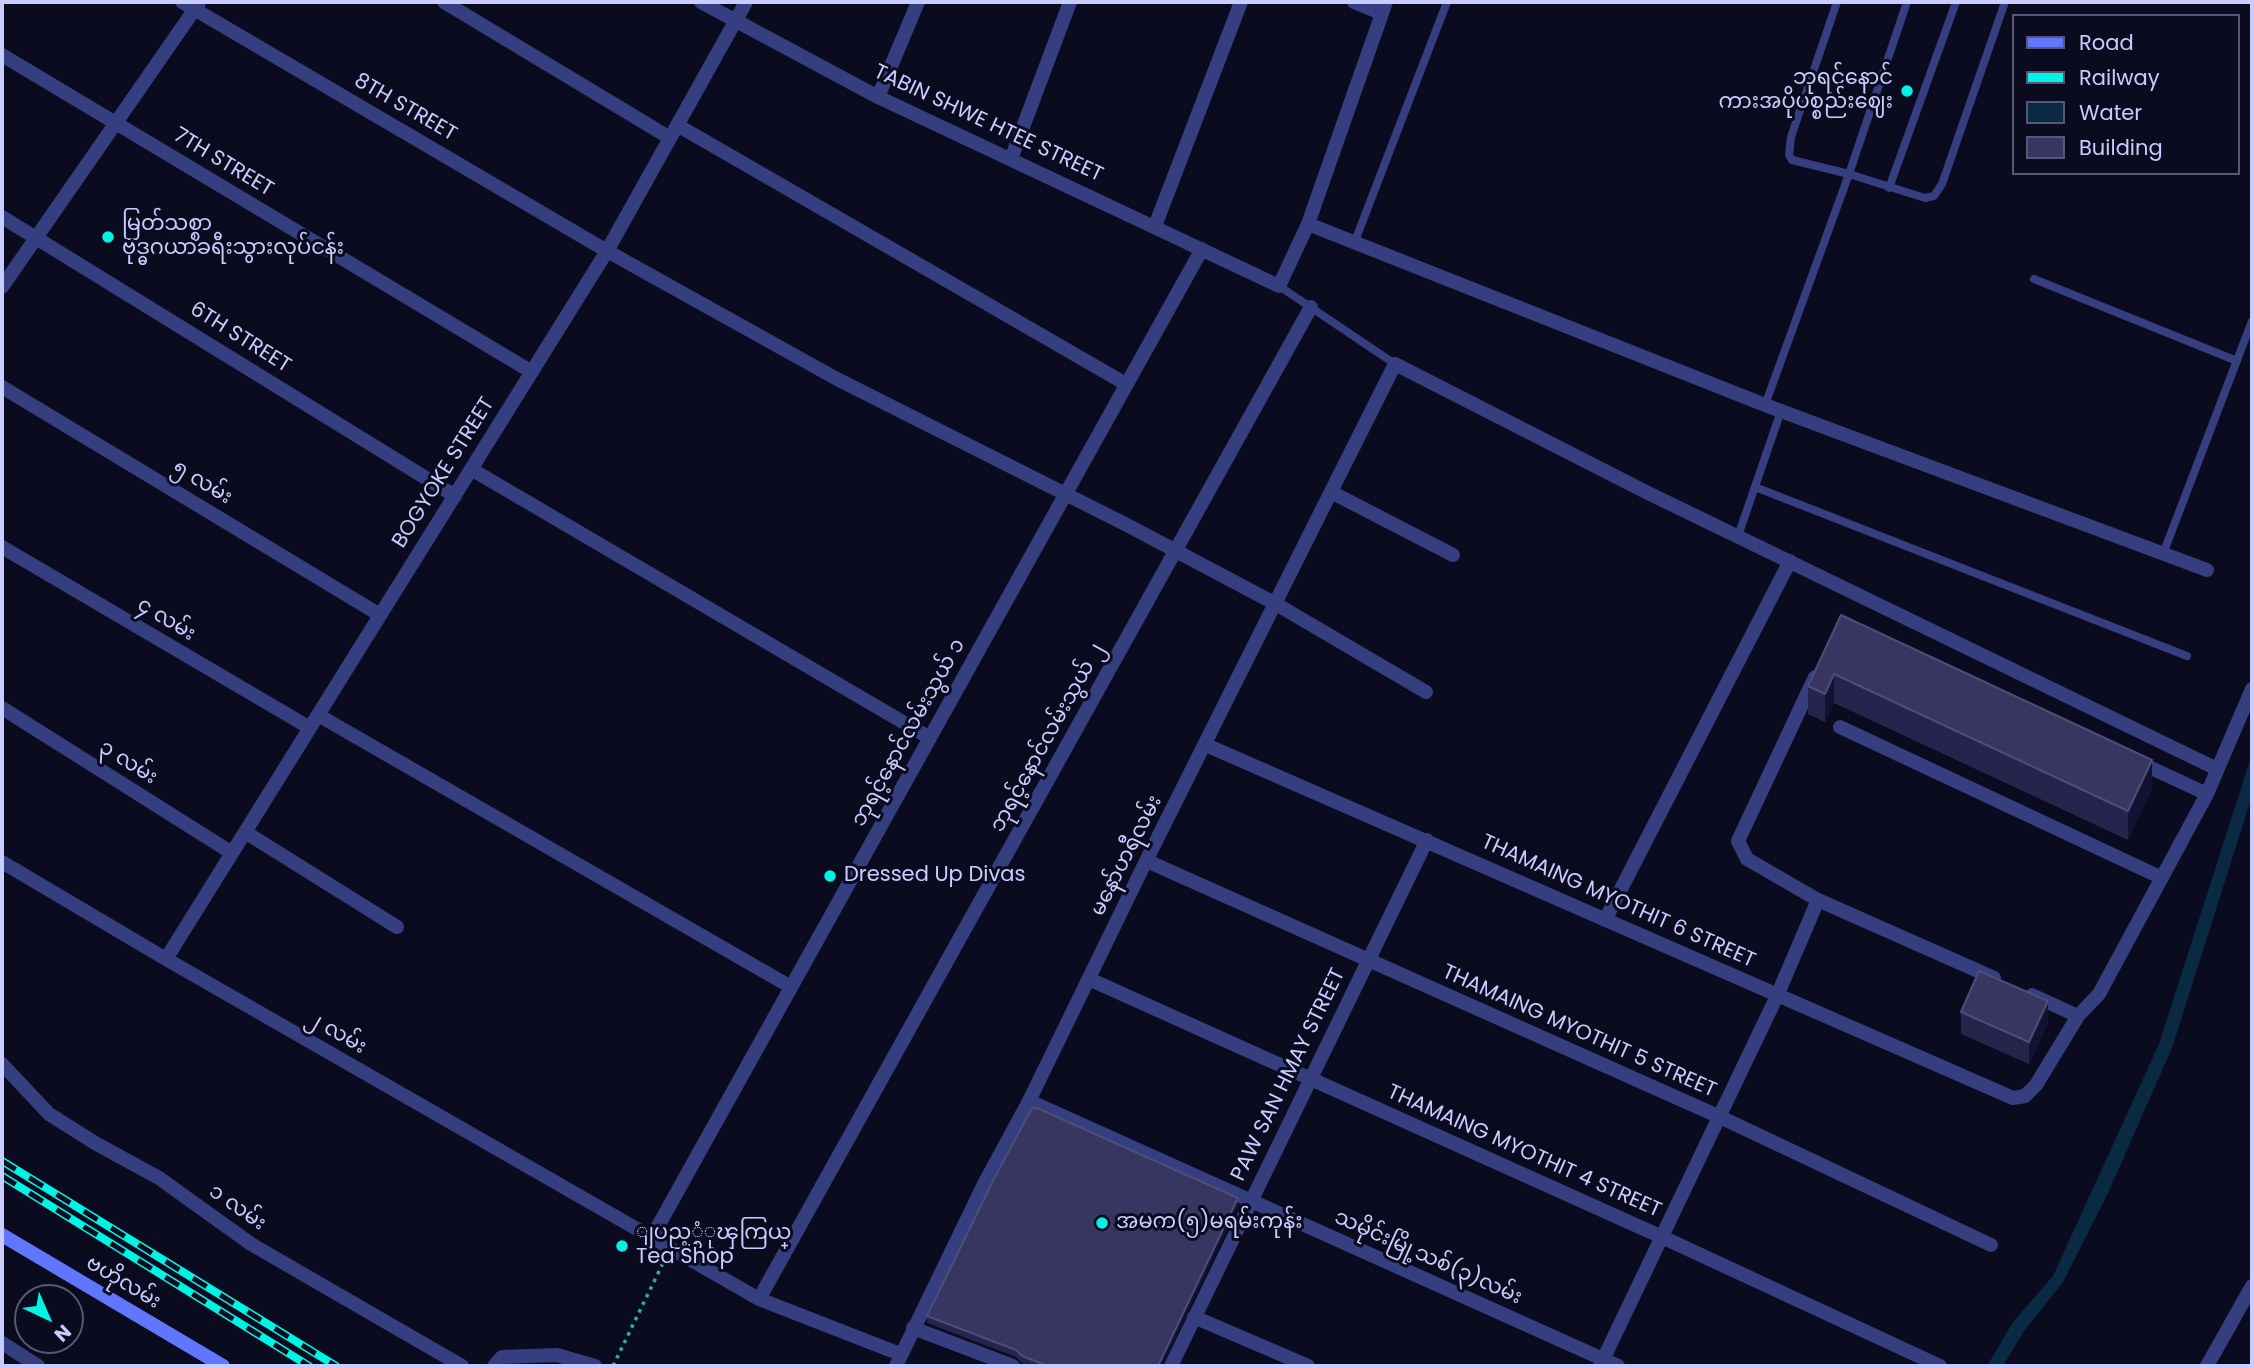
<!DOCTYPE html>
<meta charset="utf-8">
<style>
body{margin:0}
#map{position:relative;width:2254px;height:1368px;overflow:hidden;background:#0b0b1f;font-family:Poppins,sans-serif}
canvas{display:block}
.frame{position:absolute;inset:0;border:4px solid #c9ccff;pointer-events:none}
.legend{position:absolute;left:2012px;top:14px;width:228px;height:161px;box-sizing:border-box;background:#0b0b1f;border:2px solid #575879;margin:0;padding:9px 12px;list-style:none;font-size:21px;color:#c9ccff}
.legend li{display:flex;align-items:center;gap:14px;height:35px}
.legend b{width:35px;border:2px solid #575879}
.north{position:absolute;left:14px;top:1284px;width:70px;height:70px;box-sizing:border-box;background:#0b0b1f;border:2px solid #575879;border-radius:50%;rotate:136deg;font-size:19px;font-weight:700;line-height:28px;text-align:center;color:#c9ccff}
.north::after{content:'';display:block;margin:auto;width:24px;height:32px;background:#00f4e4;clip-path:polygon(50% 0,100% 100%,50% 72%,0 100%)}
</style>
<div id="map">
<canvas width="2254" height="1368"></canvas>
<div class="frame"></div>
<ul class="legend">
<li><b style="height:9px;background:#6076ff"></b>Road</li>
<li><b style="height:9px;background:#00f4e4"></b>Railway</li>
<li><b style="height:19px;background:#0a2a44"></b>Water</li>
<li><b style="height:19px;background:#363660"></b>Building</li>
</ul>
<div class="north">N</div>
</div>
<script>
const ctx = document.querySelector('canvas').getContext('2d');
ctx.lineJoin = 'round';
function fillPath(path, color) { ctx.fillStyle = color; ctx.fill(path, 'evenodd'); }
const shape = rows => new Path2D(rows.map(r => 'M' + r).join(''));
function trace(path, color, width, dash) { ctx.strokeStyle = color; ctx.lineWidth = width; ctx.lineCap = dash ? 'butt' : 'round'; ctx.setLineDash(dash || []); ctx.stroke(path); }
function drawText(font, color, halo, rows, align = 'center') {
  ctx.font = font + ' Poppins,"Noto Sans Myanmar",sans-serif'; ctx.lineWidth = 6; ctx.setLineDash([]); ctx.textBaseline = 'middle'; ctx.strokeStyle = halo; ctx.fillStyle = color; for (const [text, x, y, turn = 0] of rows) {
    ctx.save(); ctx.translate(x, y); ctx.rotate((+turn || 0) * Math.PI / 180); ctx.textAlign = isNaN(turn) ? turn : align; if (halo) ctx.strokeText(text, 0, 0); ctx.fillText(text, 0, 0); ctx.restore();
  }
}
fillPath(shape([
 [2252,754,2252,796,2172,1048,2108,1193,2063,1282,2024,1331,2003,1366,1987,1366,2013,1322,2053,1276,2159,1044]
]), '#0a2a44');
trace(shape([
 [613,1366,664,1261]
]), '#29b394', 3.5, [3.5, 5]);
trace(shape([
 [1837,2,1791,137,1789,155,1792,160,1849,174,1925,198,1934,196,1942,184,2005,2],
 [1889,188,1956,2],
 [1355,241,1447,2],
 [2034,279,2237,361],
 [1279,286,1395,364],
 [1765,405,1849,174,1907,2],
 [1755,487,2187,656],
 [1738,536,1781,411],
 [2163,554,2252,321]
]), '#353e7f', 8);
trace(shape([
 [182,2,607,251,837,379,1127,525,1276,604,1426,692],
 [444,2,670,138],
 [701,2,878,97,1279,286,1308,224,1386,2],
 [1354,2,1381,13],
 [2,55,532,372],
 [878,97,918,2],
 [677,125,1126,384],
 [1011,159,1070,2],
 [2,217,455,496],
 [1308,224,1765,405,2207,570],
 [1155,226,1241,2],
 [2,287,199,3],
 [2,387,380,615],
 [471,469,930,738],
 [1331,492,1453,555],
 [2,547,310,728],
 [1815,677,1738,841,1747,859,1818,900,1994,978],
 [2,708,232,853],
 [318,715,791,987],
 [1840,727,2162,878],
 [1206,745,2013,1098,2025,1096,2036,1085,2078,1016],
 [2134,760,2207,794],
 [245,832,397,927],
 [1147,861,1720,1117,1991,1245],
 [2,862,166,959,759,1299,900,1354],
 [1605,920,1790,561],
 [166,959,607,251,746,2],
 [1089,979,1662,1237,1940,1366],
 [2032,995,2078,1016,2099,994,2207,794,2252,689],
 [2,1064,49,1114,95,1143,159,1178,251,1244,462,1366],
 [1029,1101,1618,1366],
 [652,1237,1202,249],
 [759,1299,1311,307],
 [1194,1317,1308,1366],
 [913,1328,1013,1366],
 [2,1343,38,1366],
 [494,1366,502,1357,557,1355,595,1366],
 [896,1366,985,1182,1029,1101,1146,861,1395,364,1648,493,2217,769],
 [1171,1366,1427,840],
 [1600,1366,1777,996,1818,900],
 [2207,1366,2252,1286]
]), '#353e7f', 14);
trace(shape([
 [2,1235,223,1366]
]), '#6076ff', 14);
const rail = shape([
 [2,1161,336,1366],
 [2,1176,309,1366]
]);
trace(rail, '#00f4e4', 8);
trace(rail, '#0b0b1f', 5, [16]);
fillPath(shape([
 [1841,615,2152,789,2128,840,1834,703,1825,722,1808,714,1808,686],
 [1961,1012,2048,1023,2029,1064,1961,1034],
 [1238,1206,1162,1366,1030,1366,1022,1363,1016,1357,927,1323,927,1316]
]), '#24244d');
fillPath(shape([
 [1834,674,1834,703,1825,722,1825,694],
 [2152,760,2152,789,2128,840,2128,811],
 [2048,1001,2048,1023,2029,1064,2029,1042],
 [1238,1198,1238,1206,1162,1366,1158,1366]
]), '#131233');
const building = shape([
 [1841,615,2152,760,2128,811,1834,674,1825,694,1808,686,1841,615],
 [1979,971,2048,1001,2029,1042,1961,1012,1979,971],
 [1032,1108,1039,1109,1238,1198,1158,1366,1048,1366,1022,1356,1016,1350,927,1316,994,1179,1032,1108]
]);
fillPath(building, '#363660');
trace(building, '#4d4d79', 2);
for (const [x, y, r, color] of [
 [1907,91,7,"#00f4e4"],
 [108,237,7,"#00f4e4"],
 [830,876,7,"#00f4e4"],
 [1102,1223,7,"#00f4e4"],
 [622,1246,7,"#00f4e4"]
]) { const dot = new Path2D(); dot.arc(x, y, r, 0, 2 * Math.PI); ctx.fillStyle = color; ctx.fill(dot); trace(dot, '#0b0b1f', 2.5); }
drawText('21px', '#c9ccff', '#0b0b1f', [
 ["ဘုရင့်နောင်",1893,79,"right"],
 ["ကားအပိုပစ္စည်းဈေး",1893,103,"right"],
 ["မြတ်သစ္စာ",122,225],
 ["ဗုဒ္ဓဂယာခရီးသွားလုပ်ငန်း",122,249],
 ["Dressed Up Divas",844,876],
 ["အမက(၅)မရမ်းကုန်း",1116,1223],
 ["ျပည့္စံုၾကြယ္",636,1234],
 ["Tea Shop",636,1258]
], 'left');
drawText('21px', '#c9ccff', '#0b0b1f', [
 ["8TH STREET",405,108,30],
 ["TABIN SHWE HTEE STREET",988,124,25],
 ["7TH STREET",223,163,31],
 ["6TH STREET",240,338,32],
 ["BOGYOKE STREET",444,473,-58],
 ["၅ လမ်း",202,483,31],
 ["၄ လမ်း",166,620,31],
 ["ဘုရင့်နောင်လမ်းသွယ် ၁",909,733,-61],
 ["ဘုရင့်နောင်လမ်းသွယ် ၂",1048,738,-61],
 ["၃ လမ်း",128,763,32],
 ["မနော်ဟရီလမ်း",1127,856,-63],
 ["THAMAING MYOTHIT 6 STREET",1618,902,24],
 ["THAMAING MYOTHIT 5 STREET",1579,1032,24],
 ["၂ လမ်း",336,1033,30],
 ["PAW SAN HMAY STREET",1289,1075,-64],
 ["THAMAING MYOTHIT 4 STREET",1524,1152,24],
 ["၁ လမ်း",237,1208,35],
 ["သမိုင်းမြို့သစ်(၃)လမ်း",1428,1258,24],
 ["ဗဟိုလမ်း",123,1283,31]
]);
</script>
